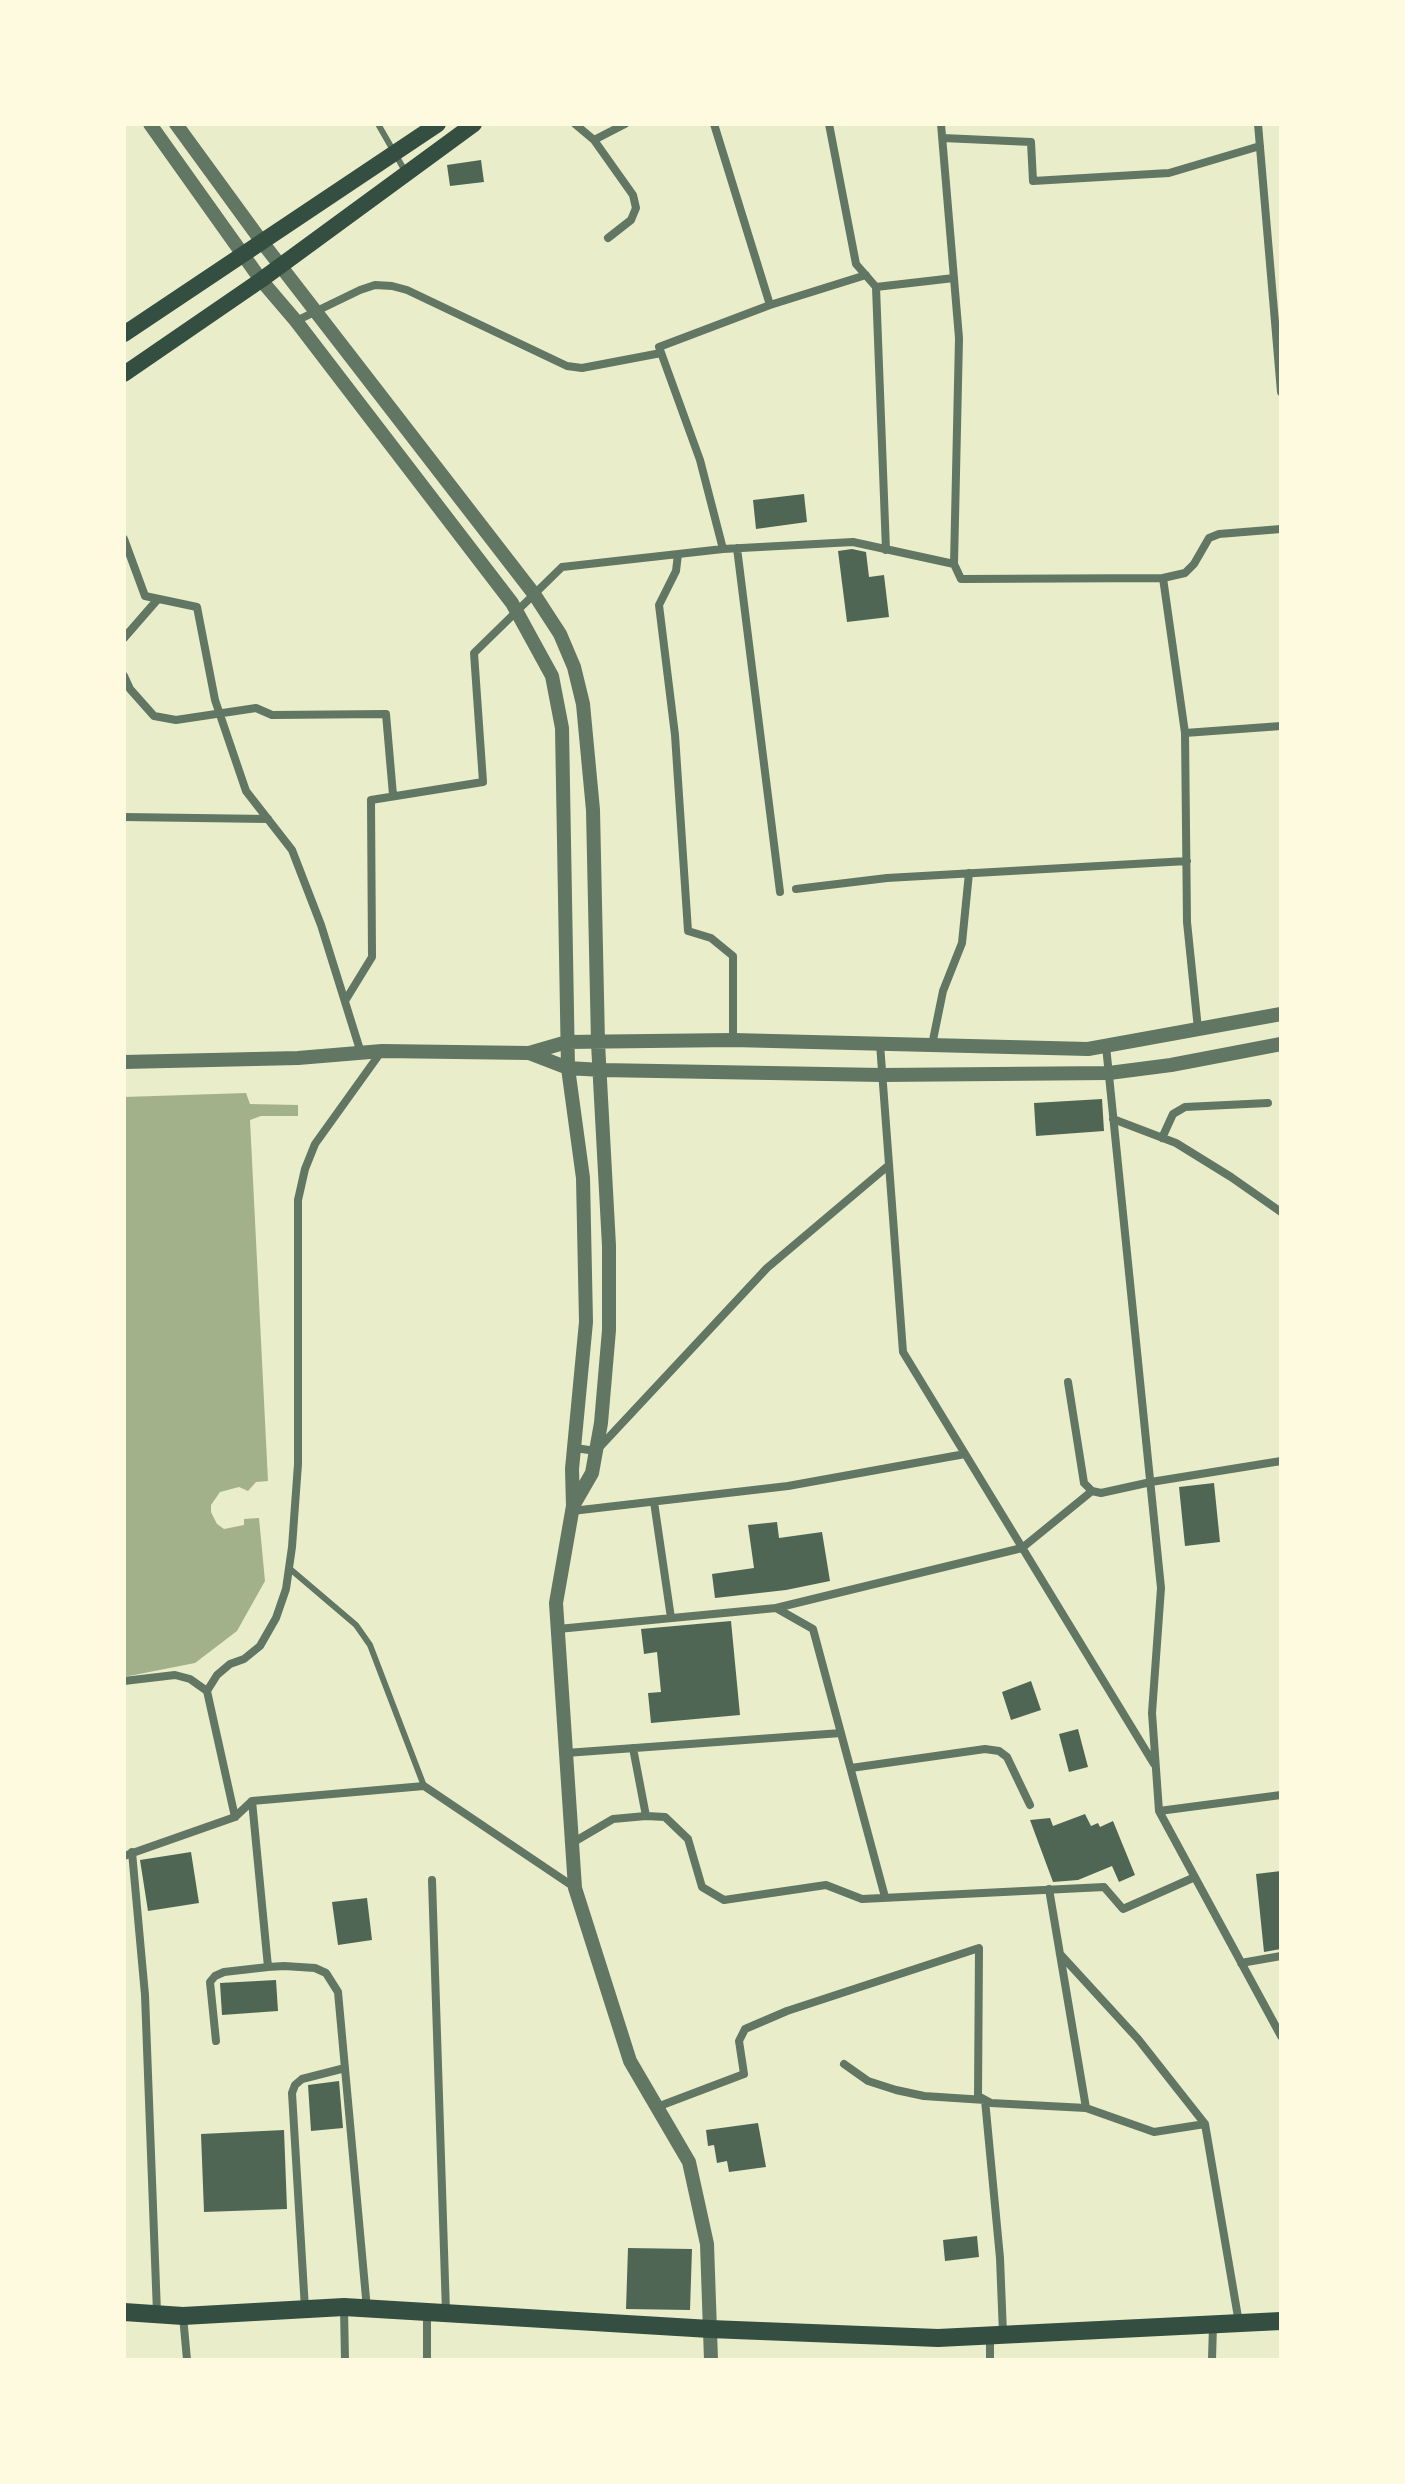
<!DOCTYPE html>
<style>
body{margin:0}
#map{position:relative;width:1405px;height:2484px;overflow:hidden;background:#e9edc9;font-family:Manrope,sans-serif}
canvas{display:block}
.frame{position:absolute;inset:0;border:126px solid #fefae0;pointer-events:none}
</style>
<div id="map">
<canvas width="1405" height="2484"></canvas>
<div class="frame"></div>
</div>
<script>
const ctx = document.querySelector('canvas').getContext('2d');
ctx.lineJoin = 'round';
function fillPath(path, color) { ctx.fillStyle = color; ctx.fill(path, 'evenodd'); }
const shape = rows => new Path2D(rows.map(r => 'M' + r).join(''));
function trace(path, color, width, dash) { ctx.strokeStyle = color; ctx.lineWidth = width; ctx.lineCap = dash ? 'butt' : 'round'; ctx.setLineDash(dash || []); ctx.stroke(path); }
fillPath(shape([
 [246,1093,250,1104,298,1105,298,1116,261,1116,250,1120,268,1481,256,1482,248,1491,239,1487,220,1492,211,1505,211,1512,217,1524,224,1529,244,1525,244,1519,259,1518,265,1581,237,1631,195,1663,124,1677,124,1097]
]), '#a3b18a');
fillPath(shape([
 [481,160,484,182,450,186,447,165],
 [804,494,807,522,756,529,753,500],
 [852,549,866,552,869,577,884,575,889,617,847,622,838,551],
 [1102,1099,1104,1131,1036,1136,1034,1103],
 [1214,1483,1220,1542,1185,1546,1179,1487],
 [777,1522,779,1538,822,1532,830,1581,786,1590,715,1598,712,1574,754,1568,748,1525],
 [731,1621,740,1715,651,1723,648,1693,661,1692,657,1652,644,1654,641,1629],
 [1031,1681,1041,1710,1011,1720,1002,1692],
 [1078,1729,1088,1767,1069,1772,1059,1734],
 [1085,1814,1091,1826,1098,1823,1100,1827,1113,1821,1135,1875,1119,1882,1112,1866,1078,1880,1053,1882,1030,1820,1050,1818,1053,1826],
 [191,1852,199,1903,148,1911,140,1860],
 [1281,1871,1281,1949,1264,1952,1256,1874],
 [367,1898,372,1940,338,1945,332,1902],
 [276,1980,278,2011,222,2015,220,1983],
 [339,2081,343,2128,311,2131,308,2085],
 [758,2123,766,2167,729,2172,727,2161,717,2163,714,2145,708,2146,706,2130],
 [284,2130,287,2209,204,2212,201,2134],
 [977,2236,979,2257,945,2261,943,2240],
 [628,2248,692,2249,690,2310,626,2309]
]), '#4f6655');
trace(shape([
 [378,124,405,171],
 [289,1568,356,1625,370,1645,424,1786]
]), '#617663', 6);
trace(shape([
 [575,124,594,140,625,124],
 [714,124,770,305,866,275],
 [829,124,856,264,876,287,886,550],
 [941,124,959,338,954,564,961,579,1163,578],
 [1258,124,1281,392],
 [943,138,1031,142,1033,181,1169,173,1260,146],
 [594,140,633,195,636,208,631,220,608,238],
 [876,287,954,278],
 [296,321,360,290,375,285,392,286,407,290,567,366,582,368,661,353],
 [124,539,145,596,197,607,215,700,246,791,292,850,321,925,361,1053],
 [737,548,780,892],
 [723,549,700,460,659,347,770,305],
 [678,554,676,571,659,605,675,735,688,931,711,938,733,956,733,1040],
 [124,638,158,599],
 [124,676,130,689,154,716,176,720,256,708,272,715,386,714,393,795],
 [1185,733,1163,578,1185,573,1194,564,1209,538,1219,534,1281,529],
 [124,817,268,819],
 [796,889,887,878,1187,861],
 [345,1001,372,957,371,800,483,782,474,653,562,567,723,549,853,542,954,564],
 [1198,1029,1187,922,1185,733,1281,726],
 [880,1044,903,1352,1154,1764],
 [932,1045,943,991,962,943,969,873],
 [1106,1046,1161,1588,1152,1713,1159,1811,1281,2036],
 [1113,1119,1176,1143,1231,1177,1281,1212],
 [1162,1138,1173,1114,1185,1107,1268,1103],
 [1068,1382,1084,1483,1092,1491,1101,1493,1151,1482,1281,1461],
 [575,1448,596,1451,767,1268,889,1165],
 [654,1502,671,1618],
 [572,1511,788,1486,965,1454],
 [776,1608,1022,1548,1092,1491],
 [558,1629,776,1608,813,1629,885,1897],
 [124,1681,175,1675,190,1679,207,1691],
 [633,1748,646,1816],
 [566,1753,841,1733],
 [851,1768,985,1749,999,1751,1007,1757,1030,1805],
 [252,1801,268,1967,284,1966,315,1968,326,1973,338,1992,367,2309],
 [1159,1811,1281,1795],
 [235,1817,207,1691,217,1675,230,1664,244,1659,260,1646,276,1618,286,1589,292,1547,298,1464,298,1200,305,1169,315,1144,381,1052],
 [572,1843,613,1819,646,1816,665,1817,688,1839,702,1887,724,1900,826,1885,862,1899,1104,1887,1123,1909,1195,1877],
 [132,1852,145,1995,157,2313],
 [124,1856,235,1817,252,1801,424,1786,574,1887],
 [432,1880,446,2312],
 [1049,1889,1086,2108],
 [1060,1954,1138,2039,1205,2124],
 [1241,1963,1281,1956],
 [216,2041,210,1982,215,1976,224,1972,268,1967],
 [844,2064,868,2081,896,2090,924,2096,985,2100,1000,2258,1003,2334],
 [657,2107,744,2074,739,2041,745,2029,787,2011,979,1948,978,2096,991,2103,1086,2108,1154,2132,1205,2124,1239,2323],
 [305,2309,292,2093,295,2085,302,2079,345,2068],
 [344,2309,345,2360],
 [183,2316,187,2360],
 [427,2360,427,2313],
 [990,2360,990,2336],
 [1212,2360,1213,2325]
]), '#617663', 8);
trace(shape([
 [150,124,261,280,296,321,512,603,552,676,562,728,568,1068,583,1178,586,1322,572,1469,573,1506,556,1603,575,1888,630,2061,689,2162,707,2244,711,2360],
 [176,124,262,242,534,594,560,634,574,667,583,704,593,810,598,1043,609,1246,609,1330,601,1423,592,1473,573,1506],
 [529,1053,568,1068,601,1070,882,1075,1109,1073,1171,1065,1281,1044],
 [124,1062,298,1058,382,1051,529,1053,567,1042,733,1040,1088,1049,1281,1014]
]), '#617663', 14);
trace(shape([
 [124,334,438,124],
 [124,374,261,280,474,124]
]), '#344e41', 16);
trace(shape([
 [124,2312,183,2316,344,2307,710,2329,938,2338,1281,2321]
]), '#344e41', 18);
</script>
